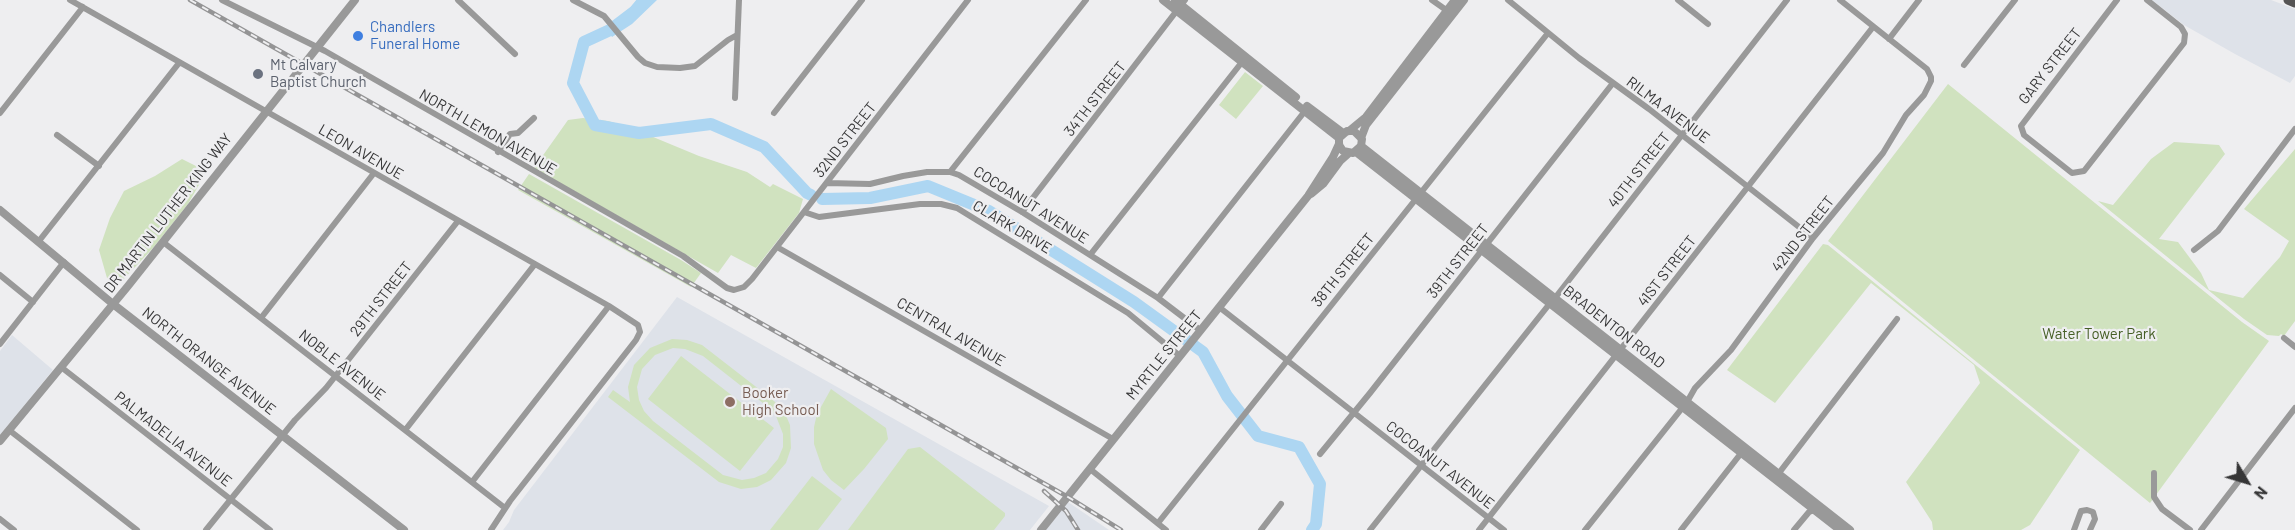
<!DOCTYPE html>
<style>
body{margin:0}
#map{position:relative;width:2295px;height:530px;overflow:hidden;background:#eeeef0;font-family:Barlow,sans-serif}
canvas{display:block}
.north{position:absolute;left:2217px;top:452px;width:60px;height:60px;-webkit-text-stroke:4px #eeeef0;paint-order:stroke;rotate:128deg;font-size:16px;font-weight:700;line-height:24px;text-align:center;color:#363637}
.north::after{content:'';display:block;margin:auto;width:21px;height:27px;background:#363637;clip-path:polygon(50% 0,100% 100%,50% 72%,0 100%)}
</style>
<div id="map">
<canvas width="2295" height="530"></canvas>
<div class="north">N</div>
</div>
<script>
const ctx = document.querySelector('canvas').getContext('2d');
ctx.lineJoin = 'round';
function fillPath(path, color) { ctx.fillStyle = color; ctx.fill(path, 'evenodd'); }
const shape = rows => new Path2D(rows.map(r => 'M' + r).join(''));
function trace(path, color, width, dash) { ctx.strokeStyle = color; ctx.lineWidth = width; ctx.lineCap = dash ? 'butt' : 'round'; ctx.setLineDash(dash || []); ctx.stroke(path); }
function drawText(font, color, halo, rows, align = 'center') {
  ctx.font = font + ' Barlow,sans-serif'; ctx.lineWidth = 4.5; ctx.setLineDash([]); ctx.textBaseline = 'middle'; ctx.strokeStyle = halo; ctx.fillStyle = color; for (const [text, x, y, turn = 0] of rows) {
    ctx.save(); ctx.translate(x, y); ctx.rotate((+turn || 0) * Math.PI / 180); ctx.textAlign = isNaN(turn) ? turn : align; if (halo) ctx.strokeText(text, 0, 0); ctx.fillText(text, 0, 0); ctx.restore();
  }
}
fillPath(shape([
 [2152,0,2271,0,2295,9,2295,76,2290,83,2235,54,2184,25],
 [677,297,1049,506,1030,530,503,530,509,522,514,510],
 [12,335,53,370,0,435,0,351],
 [1068,502,1109,530,1046,530]
]), '#dee2e9');
fillPath(shape([
 [1245,72,1263,86,1236,119,1219,105],
 [1948,84,2242,322,2269,341,2150,503,1828,241],
 [583,118,608,121,629,127,699,156,747,172,770,187,773,184,803,199,799,213,756,268,731,255,718,273,534,168,568,120],
 [2174,142,2219,145,2225,154,2159,239,2178,242,2201,273,2209,290,2243,298,2280,257,2289,241,2244,209,2295,149,2295,321,2284,336,2281,334,2279,336,2267,335,2244,319,2098,201,2113,205,2151,159],
 [182,159,196,166,200,183,188,204,153,248,121,282,107,278,99,250,110,218,124,191,155,176],
 [529,174,681,260,701,273,691,287,518,190],
 [1823,244,1828,245,2080,450,2030,525,2021,530,1933,530,1932,522,1906,482,1980,383,1974,365,1871,283,1775,403,1727,370],
 [672,339,687,340,702,345,773,400,784,411,790,425,791,448,786,463,771,480,757,487,741,489,719,482,608,397,613,390,630,402,628,387,634,365,650,348],
 [673,348,685,349,703,356,768,407,776,416,783,434,783,447,778,459,766,473,754,478,742,480,723,475,653,421,644,411,639,400,637,387,642,369,655,355],
 [681,356,774,428,740,471,648,399],
 [831,389,886,428,888,439,864,469,844,490,831,480,823,470,814,444,814,427,817,414],
 [920,447,1005,513,1005,516,994,530,848,530,908,449],
 [812,476,842,499,818,530,770,530]
]), '#d0e2bf');
fillPath(shape([
 [637,0,657,0,632,24,612,37,606,28,618,21]
]), '#add6f2');
trace(shape([
 [644,0,635,11,610,30,584,42,573,83,595,125,639,133,711,124,764,147,807,193,811,195],
 [822,199,870,198,928,186,989,211,1134,302,1203,352,1227,396,1258,436,1299,447,1320,484,1316,524,1312,530]
]), '#add6f2', 12);
trace(shape([
 [70,0,609,306,638,325,640,332,636,340,510,501,491,530],
 [222,0,325,51,683,256,727,288,734,290,744,287,752,279,968,0],
 [458,0,515,54],
 [573,0,604,16,638,57,645,63,657,67,680,68,695,66,728,40,737,35],
 [1432,0,1449,12],
 [1508,0,1579,58,1649,109,1813,238],
 [1678,0,1708,24],
 [2117,0,2021,126,2024,135,2072,173,2084,171,2184,43,2185,34,2181,27,2147,0],
 [1889,39,1919,0],
 [1964,65,2015,0],
 [735,98,739,0],
 [0,113,83,7],
 [774,113,862,0],
 [57,135,99,166],
 [498,152,510,134,518,133,534,118],
 [950,172,1086,0],
 [827,183,870,184,903,176,927,172,950,172,959,175,1022,212,1158,298,1200,330],
 [804,212,819,217,920,204,941,204,957,208,1128,313,1180,356],
 [1022,212,1185,0],
 [39,241,179,63],
 [163,242,505,508],
 [777,247,1113,439],
 [2194,250,2218,231,2295,129],
 [1090,255,1242,62],
 [0,275,33,302],
 [1158,298,1305,111],
 [1555,298,1787,0],
 [1219,307,1504,530],
 [261,318,374,173],
 [2284,338,2295,347],
 [0,344,64,262],
 [61,367,270,530],
 [1687,402,1695,388,1731,350,1813,238,1883,153,1906,115,1924,95,1931,81,1931,77,1927,69,1840,0],
 [406,429,535,264],
 [9,430,137,530],
 [1320,454,1370,393,1613,83],
 [1090,469,1166,530],
 [1779,473,1897,319],
 [2154,473,2154,497,2162,509,2190,530],
 [472,482,609,306],
 [0,519,14,530],
 [1158,523,1548,33],
 [206,530,295,420,326,388,458,221],
 [1261,530,1281,504],
 [1370,530,1551,302],
 [1479,530,1873,27],
 [1585,530,1683,407],
 [1681,530,1742,452],
 [1794,530,1809,512,1815,510],
 [2074,530,2081,511,2087,510,2093,512,2095,519,2090,530],
 [2201,530,2295,408]
]), '#999', 6);
trace(shape([
 [1163,0,1339,138,1339,145,1343,151,1353,153,1361,146,1362,139,1354,131,1347,131,1339,138],
 [1175,0,1296,97],
 [1307,106,1343,133],
 [1349,131,1366,117,1455,0],
 [1361,138,1366,125,1464,0],
 [1361,146,1850,530],
 [1356,152,1840,530],
 [1311,194,1323,184,1340,161,1349,153],
 [0,210,113,304,404,530],
 [0,441,128,286,355,0],
 [1041,530,1308,196,1333,157,1339,144]
]), '#999', 8);
trace(shape([
 [2288,0,2295,3]
]), '#555454', 9);
const rail = shape([
 [190,0,1068,497,1121,530],
 [1044,491,1066,511,1078,530]
]);
trace(rail, '#949495', 4.5);
trace(rail, '#eeeef0', 2, [7]);
for (const [x, y, r, color] of [
 [358,36,6,"#3f7fe0"],
 [258,74,6,"#6b7280"],
 [730,402,6,"#8d6e63"]
]) { const dot = new Path2D(); dot.arc(x, y, r, 0, 2 * Math.PI); ctx.fillStyle = color; ctx.fill(dot); trace(dot, '#eeeef0', 2); }
drawText('15px', '#366cbe', '#eeeef0', [
 ["Chandlers",370,27],
 ["Funeral Home",370,44]
], 'left');
drawText('15px', '#5b616d', '#eeeef0', [
 ["Mt Calvary",270,65],
 ["Baptist Church",270,82]
], 'left');
drawText('15px', '#363637', '#eeeef0', [
 ["GARY STREET",2050,66,-52],
 ["34TH STREET",1095,99,-52],
 ["RILMA AVENUE",1668,110,37],
 ["NORTH LEMON AVENUE",488,132,30],
 ["32ND STREET",845,140,-52],
 ["LEON AVENUE",361,152,30],
 ["40TH STREET",1639,170,-52],
 ["COCOANUT AVENUE",1031,205,32],
 ["DR MARTIN LUTHER KING WAY",168,213,-52],
 ["CLARK DRIVE",1012,227,31],
 ["42ND STREET",1803,234,-52],
 ["39TH STREET",1458,261,-52],
 ["38TH STREET",1343,270,-51],
 ["41ST STREET",1667,271,-52],
 ["29TH STREET",381,299,-52],
 ["BRADENTON ROAD",1614,327,38],
 ["CENTRAL AVENUE",951,332,30],
 ["MYRTLE STREET",1164,355,-51],
 ["NORTH ORANGE AVENUE",209,361,38],
 ["NOBLE AVENUE",342,365,38],
 ["PALMADELIA AVENUE",173,439,38],
 ["COCOANUT AVENUE",1440,465,38]
]);
drawText('15px', '#465f26', '#eeeef0', [
 ["Water Tower Park",2099,334]
]);
drawText('15px', '#785e54', '#eeeef0', [
 ["Booker",742,393],
 ["High School",742,410]
], 'left');
</script>
